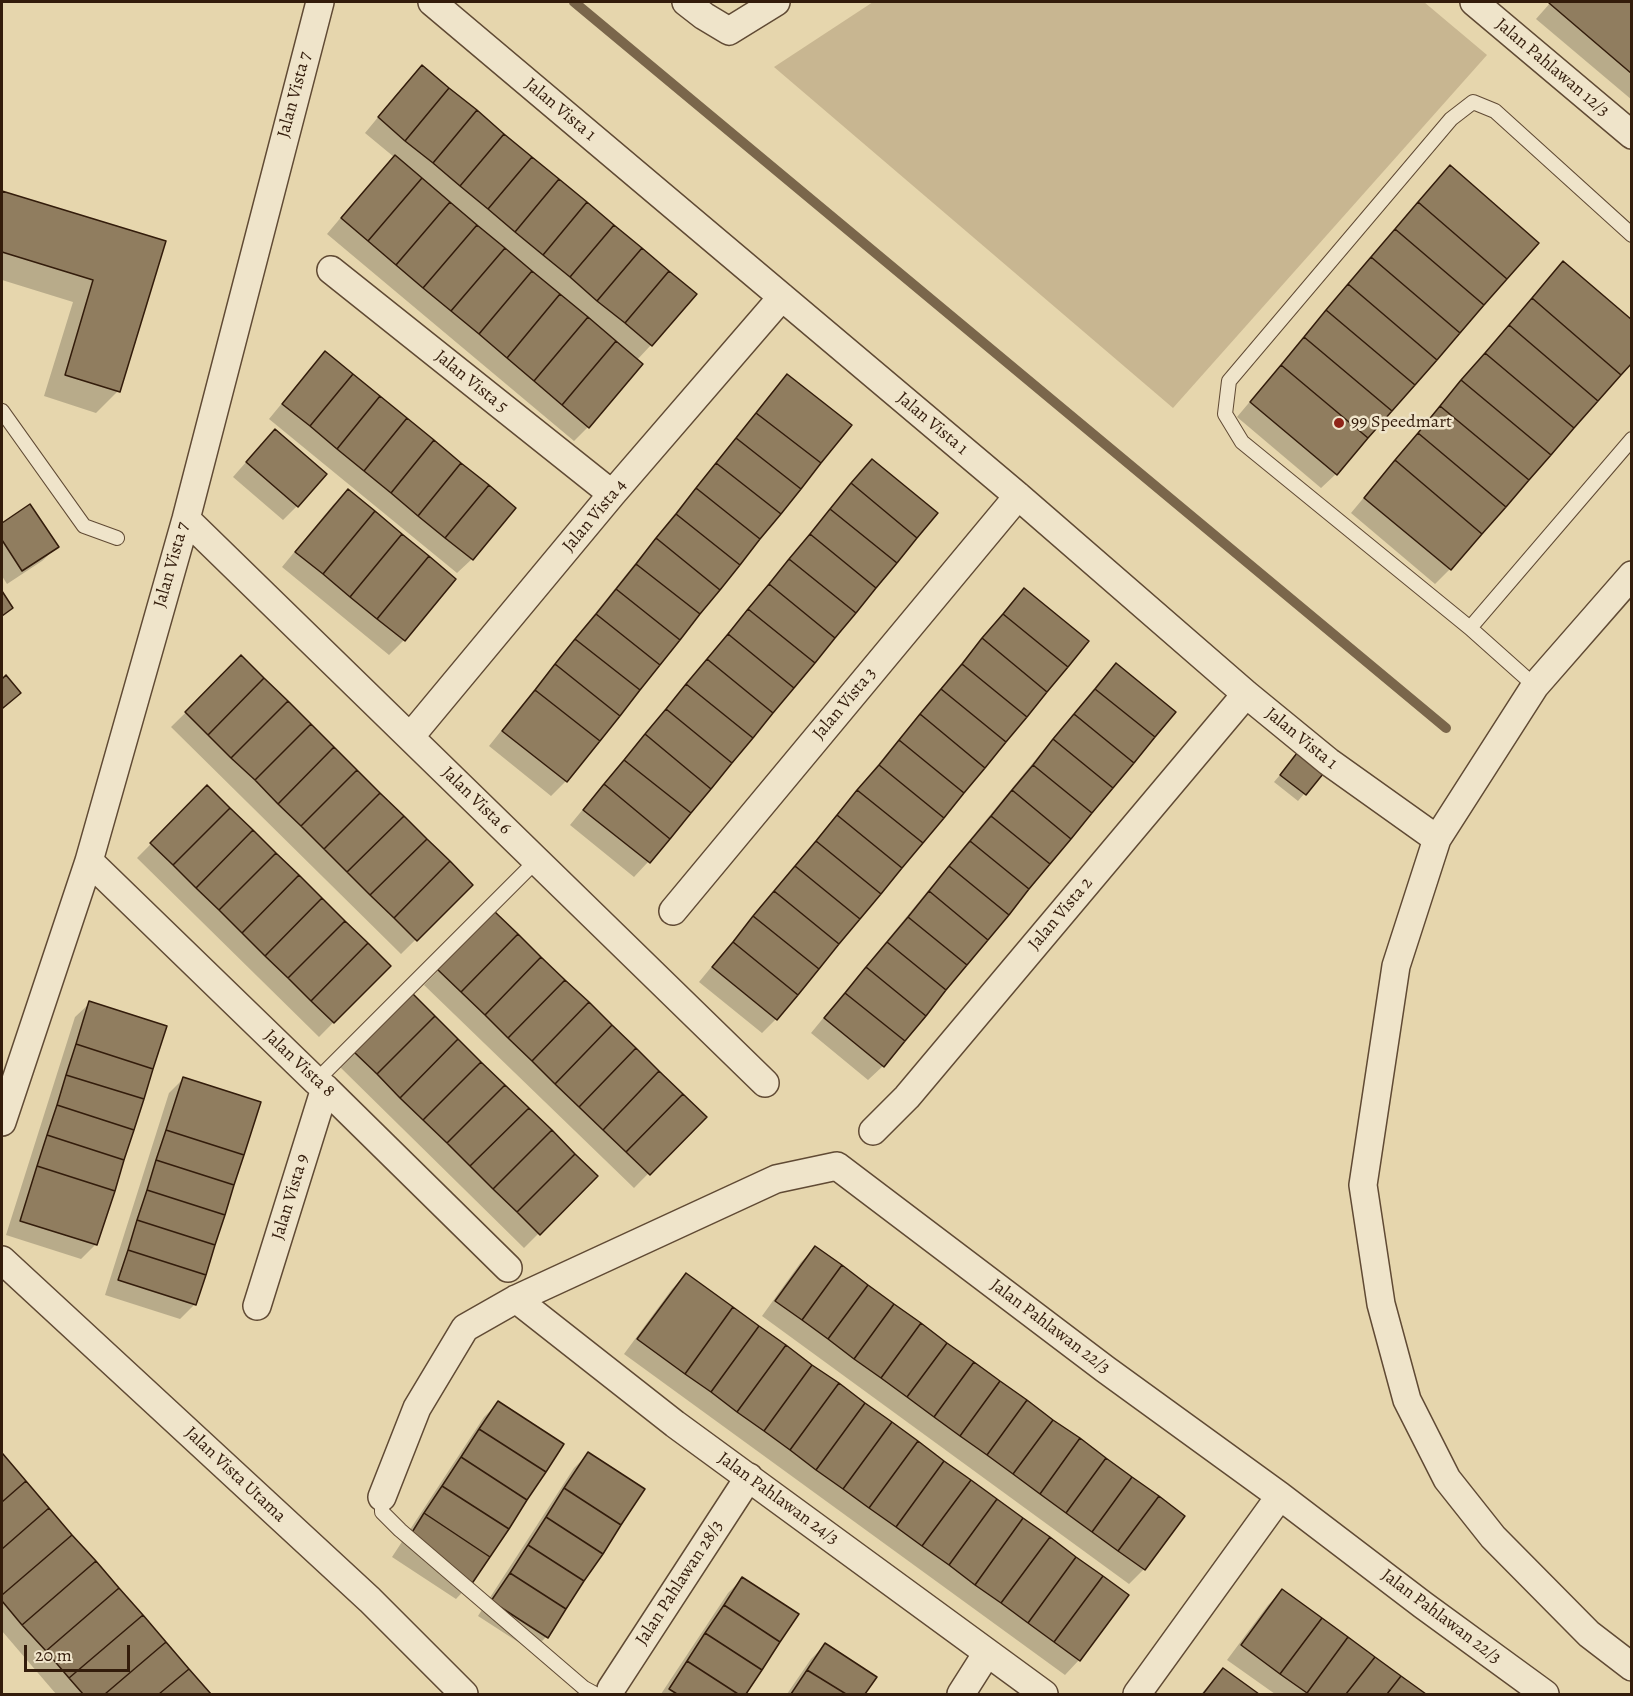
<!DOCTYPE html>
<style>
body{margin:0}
#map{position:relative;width:1633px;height:1696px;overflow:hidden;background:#e6d6ad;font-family:Alegreya,serif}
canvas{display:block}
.frame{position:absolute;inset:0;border:3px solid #331c0b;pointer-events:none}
.scale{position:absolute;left:24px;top:1645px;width:106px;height:27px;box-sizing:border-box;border:3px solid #331c0b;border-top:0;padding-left:8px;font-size:18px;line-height:21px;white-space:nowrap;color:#331c0b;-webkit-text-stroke:4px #efe4ca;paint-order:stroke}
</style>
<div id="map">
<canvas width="1633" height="1696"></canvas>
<div class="frame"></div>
<div class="scale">20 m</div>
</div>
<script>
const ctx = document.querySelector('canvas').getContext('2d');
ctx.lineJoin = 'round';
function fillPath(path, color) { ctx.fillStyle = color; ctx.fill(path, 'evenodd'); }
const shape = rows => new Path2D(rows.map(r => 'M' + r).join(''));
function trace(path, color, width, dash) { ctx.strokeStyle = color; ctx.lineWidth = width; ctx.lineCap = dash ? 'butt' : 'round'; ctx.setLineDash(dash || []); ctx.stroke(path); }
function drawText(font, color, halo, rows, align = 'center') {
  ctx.font = font + ' Alegreya,serif'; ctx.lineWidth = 5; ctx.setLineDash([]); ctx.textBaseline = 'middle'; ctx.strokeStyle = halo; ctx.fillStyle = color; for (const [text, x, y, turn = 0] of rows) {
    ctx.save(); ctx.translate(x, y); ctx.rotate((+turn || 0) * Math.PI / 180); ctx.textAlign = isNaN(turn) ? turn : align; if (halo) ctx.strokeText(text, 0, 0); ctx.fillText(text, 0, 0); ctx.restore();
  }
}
fillPath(shape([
 [873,2,1424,2,1487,55,1173,408,774,67]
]), '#c8b691');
fillPath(shape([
 [1551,2,1632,2,1632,100,1536,19],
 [422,67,651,345,636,361,588,427,574,441,327,234,380,171,394,157,365,133,408,81],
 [1450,167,1336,474,1321,488,1237,417,1435,182],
 [2,192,164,242,118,391,96,413,44,396,73,302,2,280],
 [1563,263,1632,361,1450,569,1435,584,1351,513,1470,370,1549,278],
 [325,353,514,508,472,559,457,573,269,419,311,368],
 [787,376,849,425,566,781,551,796,489,746,773,391],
 [261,445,297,506,283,520,233,477],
 [872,461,936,513,648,862,634,877,570,825,858,475],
 [348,491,454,579,404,640,389,655,282,567,333,505],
 [29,507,57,547,42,561,7,584,2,576,2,525],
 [1024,590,776,1019,762,1033,699,982,1010,604],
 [241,658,471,885,401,954,171,727],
 [1116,665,883,1066,868,1080,811,1033,1101,680],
 [1291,762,1321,774,1298,801,1274,782],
 [207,787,389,966,319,1037,137,858],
 [494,913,704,1117,634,1188,424,985],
 [412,995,596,1176,524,1248,340,1067],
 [90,1003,96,1244,81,1259,6,1235,75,1017],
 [183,1079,195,1304,180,1319,105,1295,169,1093],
 [815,1248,1183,1516,1144,1569,1129,1584,762,1316,801,1262],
 [686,1275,1079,1660,1065,1675,624,1354,672,1289],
 [498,1403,470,1584,456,1599,392,1557,484,1417],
 [588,1454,546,1637,532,1651,478,1616,574,1468],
 [2,1455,209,1694,56,1694,2,1631],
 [742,1579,796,1615,744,1694,661,1694,728,1593],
 [1282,1591,1423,1694,1275,1694,1227,1660,1268,1605],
 [825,1645,875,1677,864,1694,787,1694,811,1659],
 [1223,1669,1257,1694,1201,1694]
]), '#0003');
trace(shape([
 [574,2,1446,728]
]), '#7a664b', 10);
const building = shape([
 [1551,2,1632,2,1632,74,1549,3,1551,2],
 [422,65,449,88,405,141,378,117,422,65],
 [449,88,477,110,433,163,405,141,449,88],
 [477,110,504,134,460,186,433,163,477,110],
 [504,134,532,157,488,209,460,186,504,134],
 [395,155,422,178,368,241,341,218,395,155],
 [532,157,559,179,515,232,488,209,532,157],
 [1450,165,1539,243,1507,279,1418,202,1450,165],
 [422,178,450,202,396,265,368,241,422,178],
 [559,179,587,202,543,255,515,232,559,179],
 [2,191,166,241,120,392,65,375,93,280,2,252,2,191],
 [450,202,477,225,423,288,396,265,450,202],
 [587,202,614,225,570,277,543,255,587,202],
 [1418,202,1507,279,1484,305,1395,229,1418,202],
 [477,225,505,248,451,311,423,288,477,225],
 [614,225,642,248,597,301,570,277,614,225],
 [1395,229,1484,305,1460,333,1371,257,1395,229],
 [505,248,532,271,479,334,451,311,505,248],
 [642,248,669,271,625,323,597,301,642,248],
 [1371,257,1460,333,1437,360,1348,284,1371,257],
 [1563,261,1632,320,1632,363,1621,375,1532,298,1563,261],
 [532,271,560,294,507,358,479,334,532,271],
 [669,271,697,294,652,346,625,323,669,271],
 [1348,284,1437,360,1415,385,1326,310,1348,284],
 [560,294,588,317,534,381,507,358,560,294],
 [1532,298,1621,375,1598,401,1509,325,1532,298],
 [1326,310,1415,385,1392,411,1304,337,1326,310],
 [588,317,616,341,562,405,534,381,588,317],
 [1509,325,1598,401,1574,428,1485,353,1509,325],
 [1304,337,1392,411,1368,438,1281,365,1304,337],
 [616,341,643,364,589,428,562,405,616,341],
 [325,351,353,374,310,426,282,404,325,351],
 [1485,353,1574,428,1551,455,1461,380,1485,353],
 [1281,365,1368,438,1337,475,1250,402,1281,365],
 [353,374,380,396,337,449,310,426,353,374],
 [787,374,852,425,821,463,756,413,787,374],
 [1461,380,1551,455,1529,480,1440,406,1461,380],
 [380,396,407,418,364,471,337,449,380,396],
 [1440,406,1529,480,1506,507,1418,433,1440,406],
 [756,413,821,463,801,489,736,438,756,413],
 [407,418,434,440,391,493,364,471,407,418],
 [275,429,327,474,298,507,246,462,275,429],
 [1418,433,1506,507,1482,534,1395,460,1418,433],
 [736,438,801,489,781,514,716,463,736,438],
 [434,440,461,463,418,516,391,493,434,440],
 [872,459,938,513,917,538,851,483,872,459],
 [1395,460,1482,534,1451,570,1364,498,1395,460],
 [461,463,489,485,445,538,418,516,461,463],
 [716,463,781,514,760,539,696,488,716,463],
 [851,483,917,538,897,563,830,509,851,483],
 [489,485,516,508,473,560,445,538,489,485],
 [696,488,760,539,740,565,676,514,696,488],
 [348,489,375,511,323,574,295,552,348,489],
 [30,504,59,547,22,571,2,540,2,523,30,504],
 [830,509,897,563,876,588,810,534,830,509],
 [375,511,402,534,350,597,323,574,375,511],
 [676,514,740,565,720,590,656,538,676,514],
 [402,534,429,556,377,619,350,597,402,534],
 [810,534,876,588,856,613,789,559,810,534],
 [656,538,720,590,700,614,636,564,656,538],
 [429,556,456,579,405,641,377,619,429,556],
 [789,559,856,613,835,638,769,584,789,559],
 [636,564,700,614,680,640,616,589,636,564],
 [769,584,835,638,815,663,748,609,769,584],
 [1024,588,1089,641,1068,667,1003,614,1024,588],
 [616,589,680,640,660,665,596,614,616,589],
 [2,591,13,608,2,616,2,591],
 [748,609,815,663,794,688,728,634,748,609],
 [596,614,660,665,640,690,575,639,596,614],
 [1003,614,1068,667,1047,692,982,638,1003,614],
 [728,634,794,688,773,713,707,659,728,634],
 [982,638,1047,692,1027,717,962,664,982,638],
 [575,639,640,690,620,716,555,664,575,639],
 [241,655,264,678,208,735,185,712,241,655],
 [707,659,773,713,753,738,686,684,707,659],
 [1116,663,1176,712,1155,737,1095,689,1116,663],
 [555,664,620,716,600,741,535,690,555,664],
 [962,664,1027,717,1006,742,941,689,962,664],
 [6,675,21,693,3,708,2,706,2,679,6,675],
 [264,678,288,701,231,758,208,735,264,678],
 [686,684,753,738,732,763,666,709,686,684],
 [941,689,1006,742,985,768,920,714,941,689],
 [1095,689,1155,737,1134,763,1074,714,1095,689],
 [535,690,600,741,567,782,502,731,535,690],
 [288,701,311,724,255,780,231,758,288,701],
 [666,709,732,763,711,789,645,734,666,709],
 [920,714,985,768,964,793,899,740,920,714],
 [1074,714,1134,763,1113,788,1053,739,1074,714],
 [311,724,334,747,278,804,255,780,311,724],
 [645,734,711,789,691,813,624,760,645,734],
 [1053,739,1113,788,1092,813,1033,765,1053,739],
 [899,740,964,793,944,818,879,765,899,740],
 [334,747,357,770,301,826,278,804,334,747],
 [1297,753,1323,774,1306,795,1280,775,1297,753],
 [624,760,691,813,670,839,604,784,624,760],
 [879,765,944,818,923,843,857,790,879,765],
 [1033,765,1092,813,1071,839,1012,790,1033,765],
 [357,770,380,793,324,849,301,826,357,770],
 [604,784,670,839,650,863,583,810,604,784],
 [207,785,230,808,173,865,150,843,207,785],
 [857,790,923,843,902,868,837,815,857,790],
 [1012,790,1071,839,1050,864,991,816,1012,790],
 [380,793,404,816,347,872,324,849,380,793],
 [230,808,253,830,196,888,173,865,230,808],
 [837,815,902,868,881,894,816,841,837,815],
 [404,816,427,839,370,895,347,872,404,816],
 [991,816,1050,864,1029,889,970,841,991,816],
 [253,830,276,853,219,910,196,888,253,830],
 [427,839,450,861,394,918,370,895,427,839],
 [816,841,881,894,860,919,795,866,816,841],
 [970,841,1029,889,1009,915,949,866,970,841],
 [276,853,299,875,242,933,219,910,276,853],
 [450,861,473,885,417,941,394,918,450,861],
 [795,866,860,919,839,944,774,891,795,866],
 [949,866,1009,915,988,940,929,891,949,866],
 [299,875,322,898,265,956,242,933,299,875],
 [774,891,839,944,819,969,753,916,774,891],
 [929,891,988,940,967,965,908,917,929,891],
 [322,898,345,921,288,978,265,956,322,898],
 [494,911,518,934,461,992,437,969,494,911],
 [753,916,819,969,798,995,733,942,753,916],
 [908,917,967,965,946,990,887,942,908,917],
 [345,921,368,943,311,1001,288,978,345,921],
 [518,934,541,957,485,1015,461,992,518,934],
 [733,942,798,995,777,1020,712,967,733,942],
 [887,942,946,990,926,1016,866,967,887,942],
 [368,943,391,966,334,1023,311,1001,368,943],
 [541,957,565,980,508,1038,485,1015,541,957],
 [866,967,926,1016,905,1041,845,993,866,967],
 [565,980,589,1002,532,1061,508,1038,565,980],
 [412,993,435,1016,377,1074,354,1052,412,993],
 [845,993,905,1041,884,1067,824,1018,845,993],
 [89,1001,167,1026,153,1069,76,1044,89,1001],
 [589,1002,612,1025,555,1084,532,1061,589,1002],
 [435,1016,458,1039,400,1098,377,1074,435,1016],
 [612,1025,636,1048,579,1107,555,1084,612,1025],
 [458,1039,481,1062,423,1120,400,1098,458,1039],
 [76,1044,153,1069,144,1099,66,1075,76,1044],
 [636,1048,659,1071,603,1130,579,1107,636,1048],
 [481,1062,505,1085,447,1143,423,1120,481,1062],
 [659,1071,683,1094,626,1152,603,1130,659,1071],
 [66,1075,144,1099,134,1130,57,1105,66,1075],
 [183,1077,261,1102,244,1155,166,1130,183,1077],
 [505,1085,529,1108,470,1166,447,1143,505,1085],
 [683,1094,707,1117,650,1175,626,1152,683,1094],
 [57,1105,134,1130,124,1160,47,1135,57,1105],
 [529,1108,552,1130,493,1189,470,1166,529,1108],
 [166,1130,244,1155,234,1185,156,1160,166,1130],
 [552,1130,575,1154,517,1212,493,1189,552,1130],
 [47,1135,124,1160,115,1191,37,1166,47,1135],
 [575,1154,598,1176,540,1235,517,1212,575,1154],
 [156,1160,234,1185,225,1215,147,1190,156,1160],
 [37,1166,115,1191,97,1245,20,1221,37,1166],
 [147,1190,225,1215,215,1245,137,1220,147,1190],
 [137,1220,215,1245,206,1275,128,1250,137,1220],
 [815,1246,842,1265,802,1320,775,1301,815,1246],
 [128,1250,206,1275,196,1305,118,1280,128,1250],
 [842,1265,868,1285,828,1339,802,1320,842,1265],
 [686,1273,733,1307,685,1374,637,1339,686,1273],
 [868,1285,894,1304,854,1359,828,1339,868,1285],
 [894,1304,921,1323,881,1378,854,1359,894,1304],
 [733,1307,759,1326,711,1392,685,1374,733,1307],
 [921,1323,947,1343,907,1397,881,1378,921,1323],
 [759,1326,786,1345,737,1412,711,1392,759,1326],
 [947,1343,974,1362,934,1417,907,1397,947,1343],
 [786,1345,812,1365,764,1431,737,1412,786,1345],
 [974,1362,1000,1381,960,1436,934,1417,974,1362],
 [812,1365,839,1383,790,1450,764,1431,812,1365],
 [1000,1381,1027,1400,987,1455,960,1436,1000,1381],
 [839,1383,865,1403,816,1470,790,1450,839,1383],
 [1027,1400,1053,1420,1013,1474,987,1455,1027,1400],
 [498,1401,564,1444,546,1472,479,1429,498,1401],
 [865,1403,892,1422,843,1489,816,1470,865,1403],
 [1053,1420,1080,1438,1040,1494,1013,1474,1053,1420],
 [892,1422,918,1441,869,1508,843,1489,892,1422],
 [479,1429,546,1472,527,1500,461,1457,479,1429],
 [1080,1438,1106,1458,1066,1513,1040,1494,1080,1438],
 [918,1441,944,1461,896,1527,869,1508,918,1441],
 [588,1452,645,1489,621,1525,564,1488,588,1452],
 [3,1454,26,1481,2,1502,2,1455,3,1454],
 [461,1457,527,1500,509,1529,442,1486,461,1457],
 [1106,1458,1132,1477,1092,1532,1066,1513,1106,1458],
 [944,1461,971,1480,922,1546,896,1527,944,1461],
 [1132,1477,1159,1496,1118,1551,1092,1532,1132,1477],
 [971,1480,997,1499,949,1565,922,1546,971,1480],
 [26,1481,49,1508,2,1549,2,1502,26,1481],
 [442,1486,509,1529,490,1557,424,1513,442,1486],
 [564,1488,621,1525,603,1554,546,1517,564,1488],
 [1159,1496,1185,1516,1145,1570,1118,1551,1159,1496],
 [997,1499,1023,1518,975,1585,949,1565,997,1499],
 [49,1508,72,1535,2,1595,2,1549,49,1508],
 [424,1513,490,1557,471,1585,406,1542,424,1513],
 [546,1517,603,1554,584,1581,528,1545,546,1517],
 [1023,1518,1050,1537,1001,1603,975,1585,1023,1518],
 [72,1535,96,1561,22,1625,2,1601,2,1595,72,1535],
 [1050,1537,1076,1557,1028,1623,1001,1603,1050,1537],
 [528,1545,584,1581,566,1609,510,1573,528,1545],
 [1076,1557,1103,1576,1054,1642,1028,1623,1076,1557],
 [96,1561,119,1588,46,1651,22,1625,96,1561],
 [510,1573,566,1609,548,1638,491,1601,510,1573],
 [1103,1576,1129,1595,1080,1661,1054,1642,1103,1576],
 [742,1577,799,1614,780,1642,724,1605,742,1577],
 [119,1588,143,1615,69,1678,46,1651,119,1588],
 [1282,1589,1322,1618,1280,1674,1241,1645,1282,1589],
 [724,1605,780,1642,762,1670,705,1633,724,1605],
 [143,1615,166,1642,105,1694,83,1694,69,1678,143,1615],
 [1322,1618,1348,1637,1307,1693,1280,1674,1322,1618],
 [705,1633,762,1670,746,1694,738,1694,687,1661,705,1633],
 [1348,1637,1375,1657,1346,1694,1309,1694,1307,1693,1348,1637],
 [166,1642,189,1669,159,1694,105,1694,166,1642],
 [825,1643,877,1677,865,1694,846,1694,807,1670,825,1643],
 [1375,1657,1401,1676,1387,1694,1346,1694,1375,1657],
 [687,1661,738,1694,677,1694,669,1689,687,1661],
 [1223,1668,1259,1694,1203,1694,1223,1668],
 [189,1669,211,1694,159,1694,189,1669],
 [807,1670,846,1694,791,1694,807,1670],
 [1401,1676,1426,1694,1387,1694,1401,1676]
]);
fillPath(building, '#907d5f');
trace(building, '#331c0b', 1.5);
const lane = shape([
 [2,411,84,526,117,538],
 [1470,628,1632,439],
 [1535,686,1470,628,1242,442,1225,414,1229,381,1451,119,1473,102,1495,111,1632,235],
 [316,1081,537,860],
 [382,1497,382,1512,400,1530,584,1688,595,1694]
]);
const street = shape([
 [432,2,1018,496,1246,694,1329,762,1437,839],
 [686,2,704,16,729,31,776,2],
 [1474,2,1632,135],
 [331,270,612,494],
 [186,519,765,1083],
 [1632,575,1535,686,1437,839,1396,966,1363,1185,1381,1304,1407,1400,1447,1479,1493,1537,1589,1634,1632,1667],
 [410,737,612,494,782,297],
 [89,861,316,1081,325,1088,508,1268],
 [673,911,1018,496],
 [2,1122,89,861,186,519,320,2],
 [873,1131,907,1097,1246,694],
 [2,1260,370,1600,464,1694],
 [516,1299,675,1424,1044,1694],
 [257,1306,325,1088],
 [382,1497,417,1408,465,1328,516,1299,776,1179,837,1166,1105,1369,1280,1496,1423,1605,1545,1694],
 [611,1689,749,1477],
 [961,1694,987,1653],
 [1137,1694,1280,1496]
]);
trace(lane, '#604a34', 16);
trace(street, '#604a34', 30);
trace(lane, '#efe4ca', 14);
trace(street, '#efe4ca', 27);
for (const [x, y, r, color] of [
 [1339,423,6,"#8f2418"]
]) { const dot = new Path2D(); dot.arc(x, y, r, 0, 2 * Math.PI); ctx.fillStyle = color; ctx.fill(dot); trace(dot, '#efe4ca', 2); }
drawText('18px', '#331c0b', '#efe4ca', [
 ["Jalan Pahlawan 12/3",1552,68,40],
 ["Jalan Vista 7",295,95,-75],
 ["Jalan Vista 1",560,110,40],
 ["Jalan Vista 5",471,382,39],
 ["Jalan Vista 1",932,424,40],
 ["Jalan Vista 4",595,516,-50],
 ["Jalan Vista 7",172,565,-74],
 ["Jalan Vista 3",845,704,-50],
 ["Jalan Vista 1",1301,739,39],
 ["Jalan Vista 6",476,801,44],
 ["Jalan Vista 2",1061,914,-50],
 ["Jalan Vista 8",299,1064,43],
 ["Jalan Vista 9",291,1197,-73],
 ["Jalan Pahlawan 22/3",1050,1327,37],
 ["Jalan Vista Utama",235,1475,43],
 ["Jalan Pahlawan 24/3",778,1499,36],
 ["Jalan Pahlawan 28/3",680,1583,-57],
 ["Jalan Pahlawan 22/3",1441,1617,37]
]);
drawText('18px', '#331c0b', '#efe4ca', [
 ["99 Speedmart",1351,423]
], 'left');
</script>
